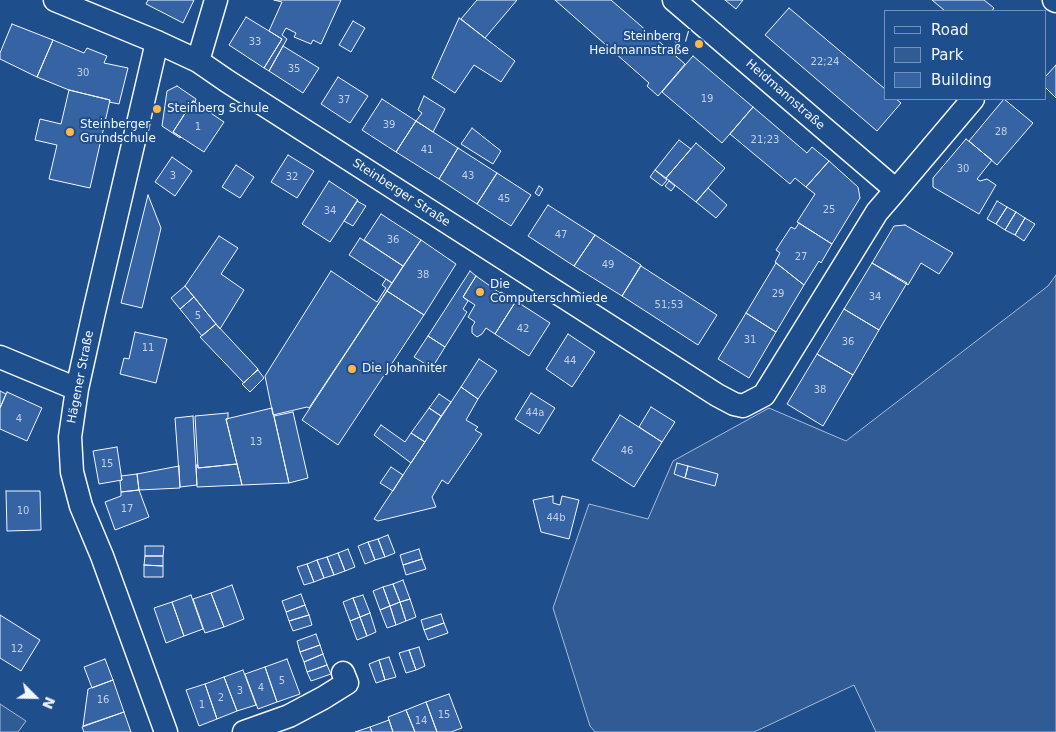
<!DOCTYPE html>
<meta charset="utf-8">
<style>
body{margin:0}
#map{position:relative;width:1056px;height:732px;overflow:hidden;background:#1f4e8c;font-family:"DejaVu Sans",sans-serif}
canvas{display:block}
.legend{position:absolute;left:884px;top:10px;width:162px;height:90px;box-sizing:border-box;background:#1f4e8c;border:1px solid #7391ba;margin:0;padding:6px 9px;list-style:none;font-size:15px;color:#f2f6ff}
.legend li{display:flex;align-items:center;gap:10px;height:25px}
.legend b{width:25px;border:1px solid #7391ba}
.north{position:absolute;left:10px;top:672px;width:50px;height:50px;-webkit-text-stroke:4px #1f4e8c;paint-order:stroke;rotate:113deg;font-size:14px;font-weight:700;line-height:20px;text-align:center;color:#f2f6ff}
.north::after{content:'';display:block;margin:auto;width:18px;height:22px;background:#f2f6ff;clip-path:polygon(50% 0,100% 100%,50% 72%,0 100%)}
</style>
<div id="map">
<canvas width="1056" height="732"></canvas>
<ul class="legend">
<li><b style="height:6px;background:#1f4e8c"></b>Road</li>
<li><b style="height:14px;background:#305b95"></b>Park</li>
<li><b style="height:14px;background:#3563a3"></b>Building</li>
</ul>
<div class="north">N</div>
</div>
<script>
const ctx = document.querySelector('canvas').getContext('2d');
ctx.lineJoin = 'round';
function fillPath(path, color) { ctx.fillStyle = color; ctx.fill(path, 'evenodd'); }
const shape = rows => new Path2D(rows.map(r => 'M' + r).join(''));
function trace(path, color, width, dash) { ctx.strokeStyle = color; ctx.lineWidth = width; ctx.lineCap = dash ? 'butt' : 'round'; ctx.setLineDash(dash || []); ctx.stroke(path); }
function drawText(font, color, halo, rows, align = 'center') {
  ctx.font = font + ' "DejaVu Sans",sans-serif'; ctx.lineWidth = 4; ctx.setLineDash([]); ctx.textBaseline = 'middle'; ctx.strokeStyle = halo; ctx.fillStyle = color; for (const [text, x, y, turn = 0] of rows) {
    ctx.save(); ctx.translate(x, y); ctx.rotate((+turn || 0) * Math.PI / 180); ctx.textAlign = isNaN(turn) ? turn : align; if (halo) ctx.strokeText(text, 0, 0); ctx.fillText(text, 0, 0); ctx.restore();
  }
}
const green = shape([
 [1056,275,1056,732,876,732,854,685,754,732,595,732,590,726,553,608,589,504,648,519,673,461,769,408,846,441,1048,286,1056,275],
 [0,704,26,721,18,732,0,732,0,704]
]);
fillPath(green, '#305b95');
trace(green, '#a8bbd7', 1);
const building = shape([
 [148,0,194,0,183,23,146,4,148,0],
 [274,0,341,0,321,44,313,40,311,44,294,37,296,33,286,28,282,35,287,39,269,71,264,68,282,39,269,31,282,2,274,0],
 [477,0,517,0,485,38,461,19,477,0],
 [555,0,611,0,685,64,658,96,647,86,649,83,555,0],
 [725,0,743,0,736,9,725,0],
 [932,0,984,0,994,8,992,11,945,11,932,0],
 [789,8,885,89,885,99,896,99,901,103,877,131,765,35,789,8],
 [246,17,282,39,264,68,229,45,246,17],
 [459,18,515,61,501,82,474,65,455,93,432,78,459,18],
 [353,21,365,28,351,52,339,45,353,21],
 [12,24,53,40,37,77,0,59,0,53,12,24],
 [53,40,84,53,87,48,107,56,104,63,128,68,119,104,109,102,110,100,69,90,37,77,53,40],
 [283,46,319,68,303,93,269,71,283,46],
 [693,56,753,107,722,143,662,92,693,56],
 [1056,65,1056,98,1045,87,1045,77,1056,65],
 [338,77,368,96,350,123,321,104,338,77],
 [177,86,196,99,195,102,193,101,173,132,181,137,180,138,162,126,167,91,177,86],
 [69,90,110,100,90,188,49,179,57,145,35,140,40,119,61,124,69,90],
 [424,96,445,109,433,132,416,121,422,113,418,110,424,96],
 [382,99,416,121,396,152,362,130,382,99],
 [1004,99,1033,123,997,165,969,141,1004,99],
 [193,101,224,122,204,152,173,132,193,101],
 [753,107,807,153,812,147,829,161,806,187,795,178,790,184,730,134,753,107],
 [416,121,458,148,439,179,396,152,416,121],
 [472,128,501,151,493,164,461,144,472,128],
 [966,139,992,160,977,179,980,181,987,179,996,185,979,214,933,187,933,178,966,139],
 [679,140,691,149,666,178,655,170,679,140],
 [696,143,725,168,696,202,666,178,696,143],
 [458,148,497,173,477,204,439,179,458,148],
 [288,155,314,171,297,198,271,182,288,155],
 [172,157,192,171,175,196,155,182,172,157],
 [829,161,858,187,860,198,832,244,797,222,815,194,806,187,829,161],
 [236,165,254,177,240,198,222,187,236,165],
 [655,170,667,180,662,186,650,177,655,170],
 [497,173,531,195,511,226,477,204,497,173],
 [329,181,358,200,330,242,302,224,329,181],
 [669,181,675,186,671,191,665,186,669,181],
 [539,186,543,189,539,196,535,193,539,186],
 [708,188,727,205,716,218,696,202,708,188],
 [148,195,161,228,142,308,121,303,148,195],
 [357,201,366,206,353,226,344,221,357,201],
 [997,201,1007,207,996,224,987,219,997,201],
 [548,205,595,235,574,266,528,236,548,205],
 [1007,207,1016,212,1005,230,996,224,1007,207],
 [1016,212,1025,218,1015,235,1005,230,1016,212],
 [381,214,421,240,403,266,364,240,381,214],
 [1025,218,1035,224,1024,241,1015,235,1025,218],
 [799,223,832,244,821,263,819,261,804,285,775,262,780,253,776,250,791,227,795,229,799,223],
 [905,225,953,253,939,274,921,263,908,285,872,263,894,226,905,225],
 [595,235,641,265,622,296,574,266,595,235],
 [219,236,238,248,221,274,244,290,220,329,185,286,219,236],
 [360,238,403,266,392,283,349,255,360,238],
 [421,240,456,264,424,315,387,291,421,240],
 [776,263,804,285,776,332,746,313,776,263],
 [872,263,907,283,879,330,844,309,872,263],
 [641,266,717,315,698,345,622,296,641,266],
 [331,271,377,302,386,288,382,285,386,279,392,283,309,408,307,407,273,415,265,376,331,271],
 [470,271,476,276,463,297,468,301,463,309,467,312,445,347,428,336,470,271],
 [476,276,500,293,501,292,516,301,495,334,486,328,482,334,477,337,472,333,472,327,475,322,468,317,475,305,463,297,476,276],
 [185,286,194,297,180,309,171,298,185,286],
 [387,291,424,315,338,445,302,420,387,291],
 [194,297,216,324,202,336,180,309,194,297],
 [516,301,550,323,529,356,495,334,516,301],
 [844,309,879,330,853,375,817,354,844,309],
 [746,313,776,332,749,378,718,359,746,313],
 [216,324,258,369,244,383,200,337,216,324],
 [135,332,167,339,156,383,120,374,124,358,129,359,135,332],
 [568,334,595,352,572,387,546,369,568,334],
 [428,336,445,347,432,368,414,357,428,336],
 [817,354,853,375,823,426,787,404,817,354],
 [479,359,497,371,478,399,461,387,479,359],
 [258,370,264,378,250,392,242,384,258,370],
 [461,387,478,399,466,420,478,427,475,430,482,434,448,484,442,480,432,497,436,507,378,521,374,519,461,387],
 [0,391,6,394,0,408,0,391],
 [7,392,42,408,27,441,0,429,0,408,7,392],
 [531,393,555,408,539,434,515,419,531,393],
 [439,394,451,402,441,416,429,408,439,394],
 [651,407,675,422,662,442,639,427,651,407],
 [272,408,289,483,242,485,226,419,272,408],
 [429,408,441,416,425,442,411,433,429,408],
 [293,412,308,478,289,483,274,416,293,412],
 [228,413,228,419,226,419,237,464,198,468,195,416,228,413],
 [620,415,662,442,634,487,592,460,620,415],
 [193,416,197,485,180,487,175,418,193,416],
 [381,425,405,442,411,433,425,442,411,463,374,435,381,425],
 [117,447,122,480,99,484,93,451,117,447],
 [677,463,688,466,685,478,674,474,677,463],
 [237,464,242,485,197,487,196,465,198,465,198,468,237,464],
 [179,466,180,488,139,490,137,474,179,466],
 [688,466,718,474,715,486,685,478,688,466],
 [391,467,403,475,393,491,380,483,391,467],
 [137,474,139,490,121,492,120,481,122,480,121,476,137,474],
 [139,490,149,517,115,530,105,502,121,496,121,492,139,490],
 [6,491,40,491,41,530,7,531,6,491],
 [553,496,553,503,560,505,562,496,579,500,569,539,541,532,533,500,553,496],
 [388,535,395,553,385,557,378,539,388,535],
 [378,539,385,557,375,560,368,542,378,539],
 [368,542,375,560,365,564,358,546,368,542],
 [145,546,164,546,163,556,145,556,145,546],
 [348,549,355,567,345,571,338,553,348,549],
 [419,549,422,559,403,565,400,555,419,549],
 [338,553,345,571,334,575,327,557,338,553],
 [145,556,163,556,163,566,144,565,145,556],
 [327,557,334,575,324,578,317,560,327,557],
 [422,559,426,569,406,575,403,565,422,559],
 [317,560,324,578,314,582,307,564,317,560],
 [307,564,314,582,304,585,297,567,307,564],
 [144,565,163,566,163,577,144,577,144,565],
 [403,580,410,599,400,602,393,584,403,580],
 [393,584,400,602,390,606,383,587,393,584],
 [232,585,244,619,224,627,211,593,232,585],
 [383,587,390,606,380,610,373,591,383,587],
 [211,593,224,627,205,633,193,599,211,593],
 [301,594,305,605,286,612,282,601,301,594],
 [191,595,203,629,184,636,172,602,191,595],
 [363,595,370,613,360,617,353,598,363,595],
 [353,598,360,617,350,621,343,602,353,598],
 [410,599,416,617,406,621,400,602,410,599],
 [172,602,184,636,166,643,154,608,172,602],
 [400,602,406,621,396,625,390,606,400,602],
 [305,605,309,615,289,621,286,612,305,605],
 [390,606,396,625,387,628,380,610,390,606],
 [370,613,376,632,367,636,360,617,370,613],
 [441,614,444,623,424,630,421,620,441,614],
 [0,615,40,640,21,671,0,658,0,615],
 [309,615,312,625,293,631,289,621,309,615],
 [360,617,367,636,357,640,350,621,360,617],
 [444,623,448,633,428,640,424,630,444,623],
 [316,634,320,645,300,652,297,641,316,634],
 [320,645,323,654,304,662,300,652,320,645],
 [419,647,425,666,416,670,409,650,419,647],
 [409,650,416,670,406,673,399,653,409,650],
 [323,654,327,665,307,672,304,662,323,654],
 [389,657,396,677,385,680,379,660,389,657],
 [105,659,113,680,92,688,84,667,105,659],
 [287,659,300,694,277,702,265,667,287,659],
 [379,660,385,680,376,683,369,664,379,660],
 [327,665,331,674,311,681,307,672,327,665],
 [265,667,277,702,258,709,245,674,265,667],
 [243,670,256,705,237,711,224,677,243,670],
 [224,677,237,711,217,719,205,684,224,677],
 [113,680,124,712,83,726,88,689,113,680],
 [205,684,217,719,199,726,186,690,205,684],
 [449,694,462,728,451,732,437,732,426,702,449,694],
 [426,702,437,732,415,732,406,710,426,702],
 [406,710,415,732,393,732,388,717,406,710],
 [124,712,131,732,84,732,82,727,124,712],
 [389,720,393,732,372,732,370,727,389,720],
 [370,727,372,732,355,732,370,727]
]);
fillPath(building, '#3563a3');
trace(building, '#f2f6ff', 1);
const minor = shape([
 [55,0,157,42,198,61,227,81,717,395,734,404,743,406,764,395,877,212,896,190,674,0],
 [1054,0,1056,1],
 [157,42,94,312,77,389,70,437,72,472,81,506,102,556,166,732],
 [198,61,216,0],
 [896,190,973,99],
 [0,357,77,389],
 [244,732,289,716,323,698,347,683,343,673]
]);
trace(minor, '#f2f6ff', 25);
trace(minor, '#1f4e8c', 22);
for (const [x, y, r, color] of [
 [699,44,5,"#ffb74d"],
 [157,109,5,"#ffb74d"],
 [70,132,5,"#ffb74d"],
 [480,292,5,"#ffb74d"],
 [352,369,5,"#ffb74d"]
]) { const dot = new Path2D(); dot.arc(x, y, r, 0, 2 * Math.PI); ctx.fillStyle = color; ctx.fill(dot); trace(dot, '#1f4e8c', 2); }
drawText('10px', '#c3d1e8', null, [
 ["33",255,42],
 ["22;24",825,62],
 ["35",294,69],
 ["30",83,73],
 ["19",707,99],
 ["37",344,100],
 ["39",389,125],
 ["1",198,127],
 ["28",1001,132],
 ["21;23",765,140],
 ["41",427,150],
 ["30",963,169],
 ["3",173,176],
 ["43",468,176],
 ["32",292,177],
 ["45",504,199],
 ["25",829,210],
 ["34",330,211],
 ["47",561,235],
 ["36",393,240],
 ["27",801,257],
 ["49",608,265],
 ["38",423,275],
 ["29",778,294],
 ["34",875,297],
 ["51;53",669,305],
 ["5",198,316],
 ["42",523,329],
 ["31",750,340],
 ["36",848,342],
 ["11",148,348],
 ["44",570,361],
 ["38",820,390],
 ["44a",535,413],
 ["4",19,419],
 ["13",256,442],
 ["46",627,451],
 ["15",107,464],
 ["17",127,509],
 ["10",23,511],
 ["44b",556,518],
 ["12",17,649],
 ["5",282,681],
 ["4",261,688],
 ["3",240,691],
 ["2",221,698],
 ["16",103,700],
 ["1",202,705],
 ["15",444,715],
 ["14",421,721]
]);
drawText('12px', '#f2f6ff', '#1f4e8c', [
 ["Steinberg /",689,37,"right"],
 ["Heidmannstraße",689,51,"right"],
 ["Steinberg Schule",167,109],
 ["Steinberger",80,125],
 ["Grundschule",80,139],
 ["Die",490,285],
 ["Computerschmiede",490,299],
 ["Die Johanniter",362,369]
], 'left');
drawText('12px', '#f2f6ff', '#1f4e8c', [
 ["Heidmannstraße",785,95,41],
 ["Steinberger Straße",401,193,33],
 ["Hägener Straße",81,377,-79]
]);
</script>
